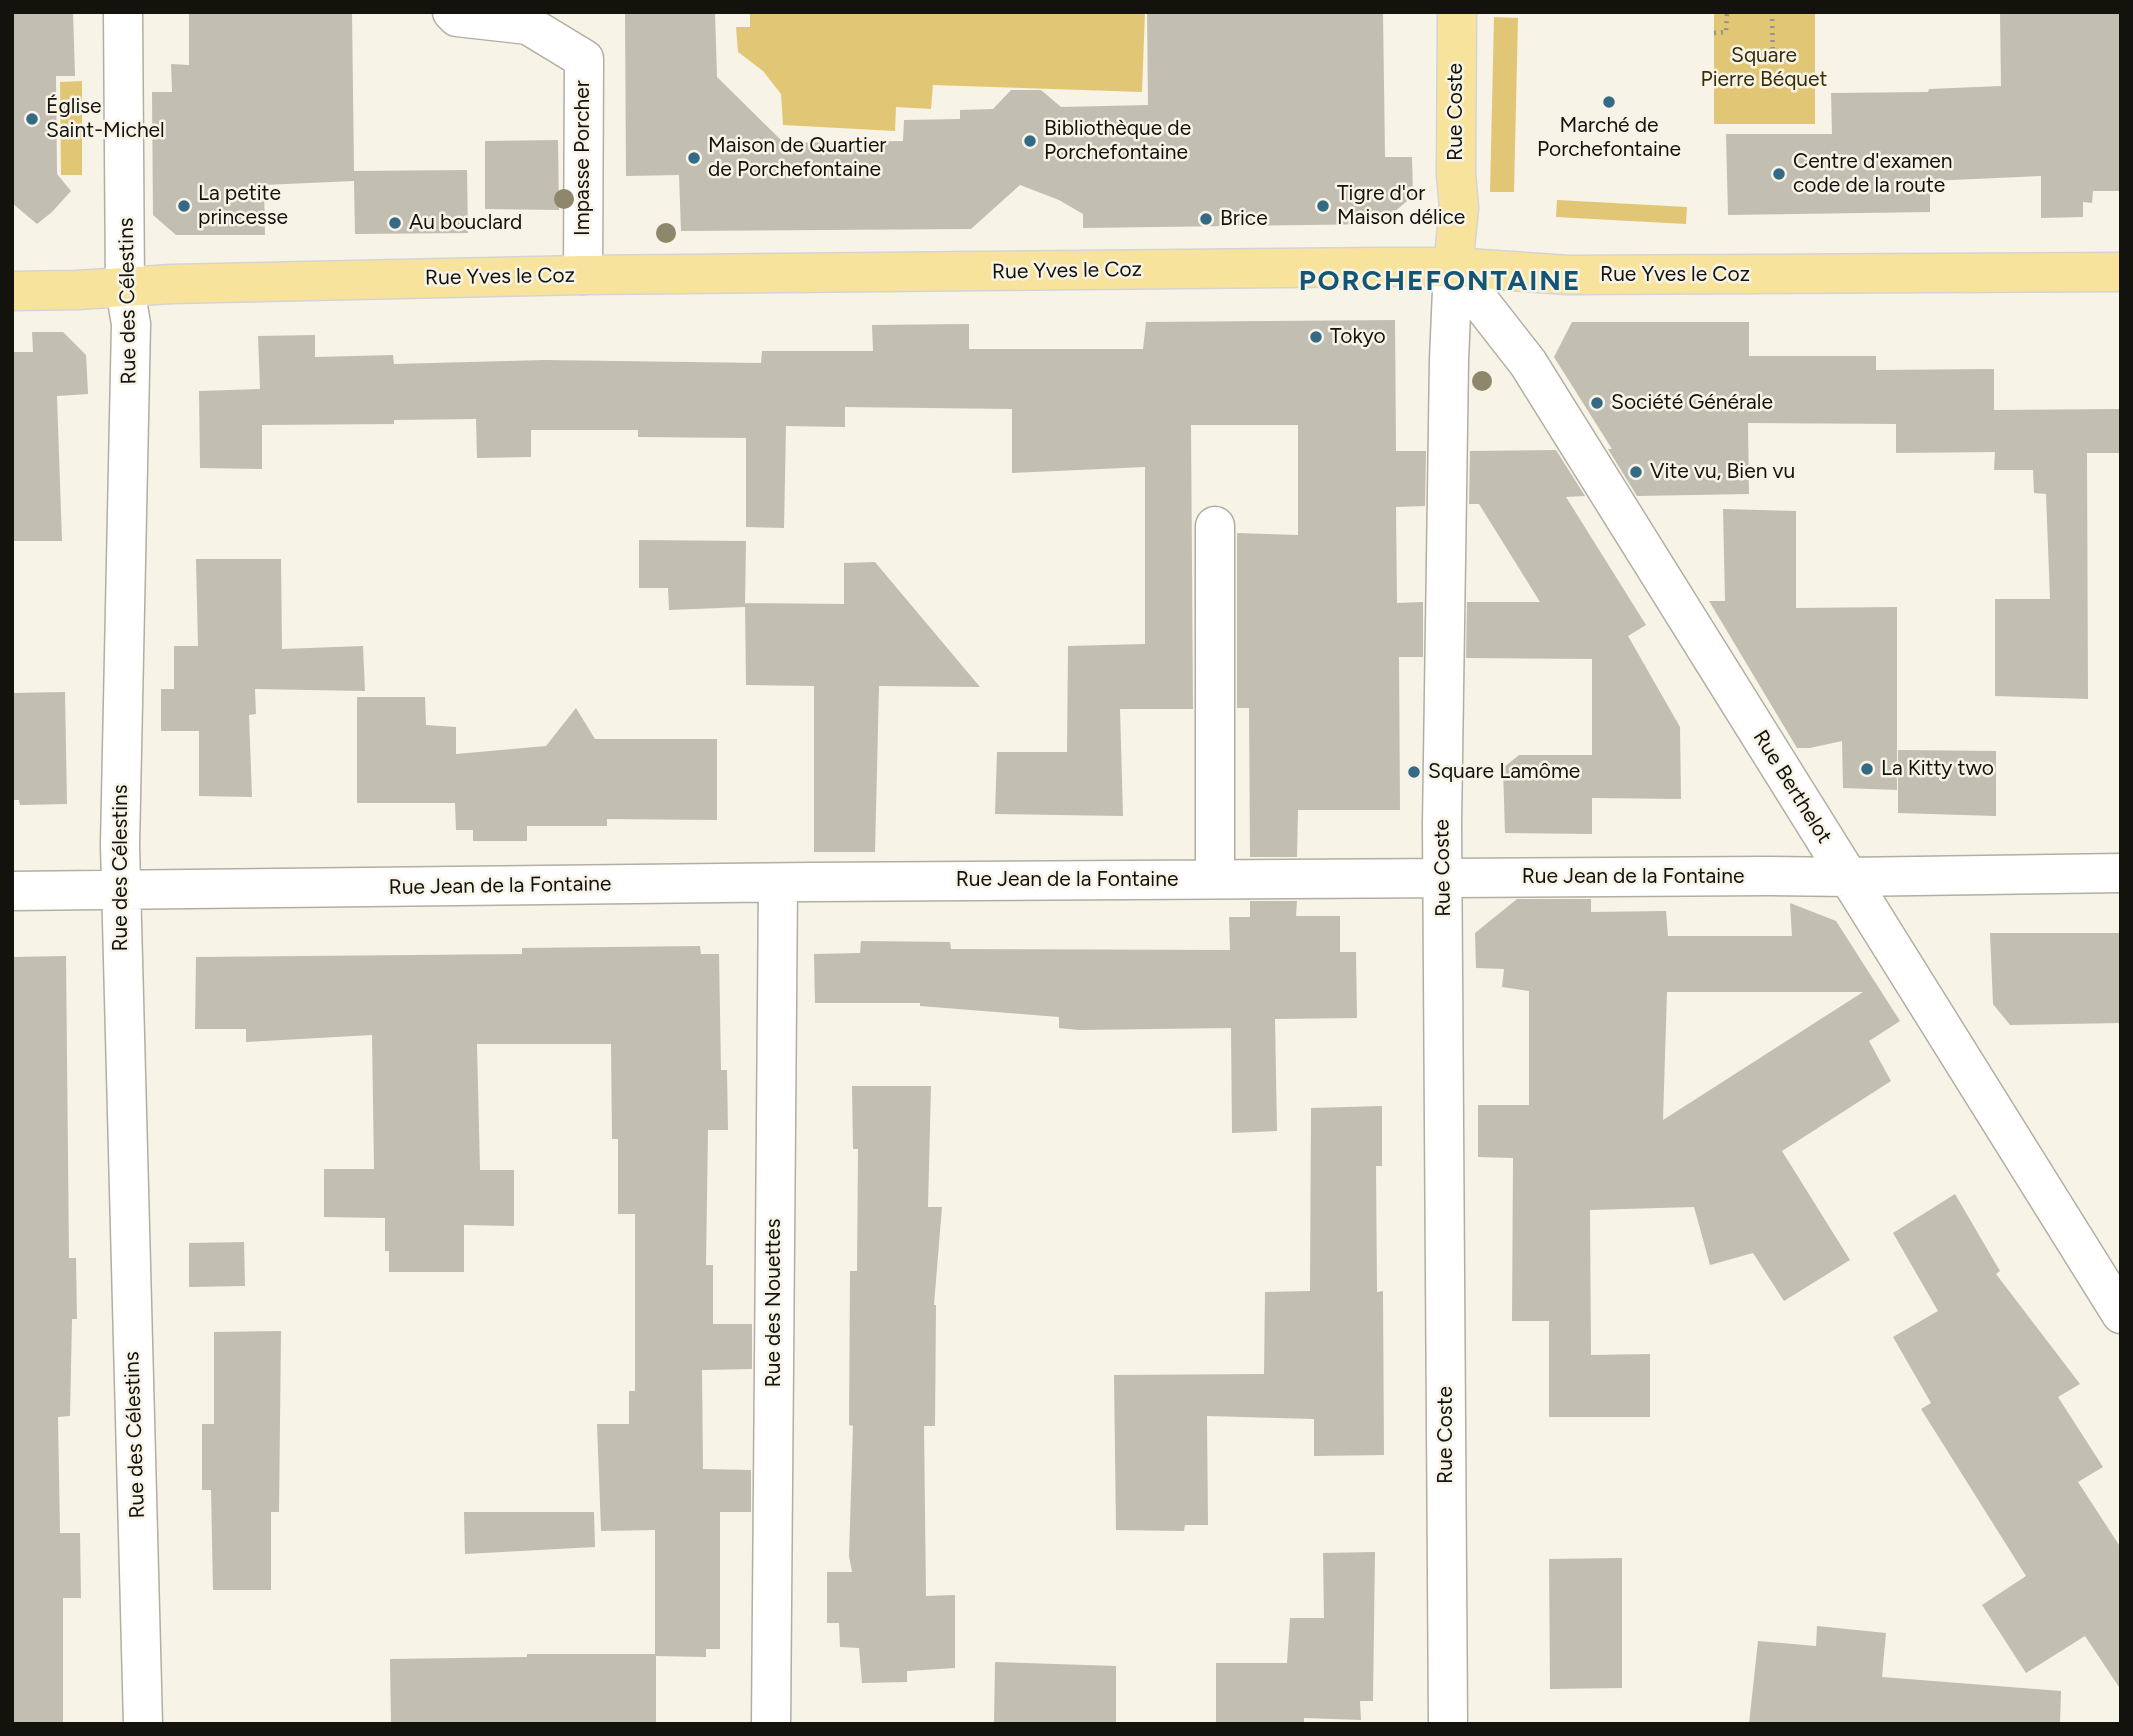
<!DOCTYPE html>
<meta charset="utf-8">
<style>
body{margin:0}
#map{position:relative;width:2133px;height:1736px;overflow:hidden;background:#f7f3e6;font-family:Figtree,sans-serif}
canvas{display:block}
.frame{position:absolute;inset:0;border:14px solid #13120d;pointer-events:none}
</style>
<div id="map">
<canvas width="2133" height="1736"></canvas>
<div class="frame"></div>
</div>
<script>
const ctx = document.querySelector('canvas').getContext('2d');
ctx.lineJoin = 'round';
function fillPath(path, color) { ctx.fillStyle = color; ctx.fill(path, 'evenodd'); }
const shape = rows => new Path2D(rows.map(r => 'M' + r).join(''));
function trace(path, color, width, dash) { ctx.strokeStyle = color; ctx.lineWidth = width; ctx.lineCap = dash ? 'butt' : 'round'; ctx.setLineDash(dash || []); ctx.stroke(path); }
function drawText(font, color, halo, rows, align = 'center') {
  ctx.font = font + ' Figtree,sans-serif'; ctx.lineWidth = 5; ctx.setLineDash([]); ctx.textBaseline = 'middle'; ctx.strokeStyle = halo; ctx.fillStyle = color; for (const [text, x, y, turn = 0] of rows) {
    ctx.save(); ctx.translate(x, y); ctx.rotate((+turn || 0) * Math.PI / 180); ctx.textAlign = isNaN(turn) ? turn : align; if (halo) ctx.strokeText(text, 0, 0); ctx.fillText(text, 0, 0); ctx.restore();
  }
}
fillPath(shape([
 [750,12,1145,12,1142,92,933,85,931,109,896,107,895,131,783,125,781,94,763,71,738,52,736,27,750,27],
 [1714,12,1815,12,1815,124,1714,124],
 [1494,17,1518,18,1514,192,1490,192],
 [82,81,82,175,61,175,60,82],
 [1557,200,1687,207,1686,224,1556,217]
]), '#e1c775');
fillPath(shape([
 [12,12,73,12,75,76,56,76,57,174,71,191,52,212,37,224,12,203],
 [189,12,352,12,354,171,467,170,468,233,355,234,354,181,264,185,265,235,176,235,153,215,152,92,172,92,171,64,189,65],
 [625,12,715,12,717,77,784,143,903,141,904,120,960,119,960,110,993,109,1011,90,1041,90,1061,107,1148,105,1147,12,1383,12,1385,157,1412,157,1413,196,1380,224,1083,228,1083,214,1059,200,1020,185,971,229,681,231,679,175,626,176],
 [2000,12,2121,12,2121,191,2093,191,2092,203,2083,202,2083,217,2041,218,2041,176,1930,181,1930,212,1728,215,1726,134,1832,134,1831,93,1928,92,1929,89,2001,86],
 [558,140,559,210,485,209,485,141],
 [1395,320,1396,451,1426,451,1425,506,1396,507,1397,603,1423,602,1423,657,1399,657,1400,810,1298,810,1297,857,1250,857,1249,708,1237,708,1237,533,1298,535,1298,425,1191,425,1193,709,1120,709,1123,816,995,814,997,752,1067,752,1068,646,1145,644,1145,467,1012,473,1012,409,845,407,845,427,786,426,784,528,746,527,746,438,638,437,638,430,531,430,531,457,477,458,476,419,394,420,394,424,262,425,262,469,200,468,199,391,260,389,258,336,315,335,315,357,393,355,394,364,545,360,761,363,762,351,873,351,872,325,969,324,969,349,1143,349,1146,322],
 [1572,322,1749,322,1749,356,1876,356,1876,370,1994,369,1994,410,2121,409,2121,453,2087,453,2088,699,1995,696,1995,599,2050,599,2046,494,2034,493,2033,470,1994,470,1995,452,1896,453,1896,424,1748,423,1749,494,1637,496,1608,449,1612,449,1554,357],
 [32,332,63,332,86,355,88,394,57,396,62,541,12,541,12,352,33,352],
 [1556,450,1585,496,1566,497,1646,625,1628,636,1680,727,1681,799,1592,798,1592,834,1505,833,1503,768,1519,755,1592,755,1592,659,1466,658,1467,602,1540,602,1479,504,1469,504,1470,451],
 [1723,509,1796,511,1796,608,1897,607,1897,790,1843,788,1842,741,1810,748,1797,748,1709,601,1725,601],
 [639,540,746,541,745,607,669,610,668,588,639,588],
 [196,559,281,559,282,649,363,646,365,691,255,689,256,714,249,715,252,797,199,796,199,731,161,731,161,689,174,689,174,646,198,646],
 [875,562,980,687,879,686,875,852,814,852,814,686,746,685,745,603,844,604,844,563],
 [65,692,67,804,20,805,19,800,12,800,12,693],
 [357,697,425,697,426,725,456,727,456,754,546,746,576,708,595,739,717,739,717,820,607,819,607,826,527,826,527,841,473,841,473,830,456,830,455,803,357,803],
 [1898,750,1996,751,1996,816,1898,813],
 [1517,899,1591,899,1591,912,1666,911,1668,936,1792,936,1790,903,1836,921,1900,1021,1869,1041,1891,1081,1782,1151,1850,1260,1784,1301,1753,1253,1710,1265,1694,1207,1590,1210,1591,1355,1650,1354,1650,1417,1549,1417,1549,1321,1512,1321,1513,1158,1478,1157,1478,1105,1529,1105,1529,991,1502,987,1504,969,1476,968,1475,933],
 [1667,992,1863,992,1663,1120],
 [1250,901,1297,901,1296,916,1340,916,1340,952,1356,952,1357,1018,1275,1019,1277,1131,1232,1133,1231,1028,1079,1030,1059,1028,1059,1017,920,1006,920,1003,815,1003,814,954,860,953,861,941,950,942,951,949,1230,950,1229,917,1250,917],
 [1990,933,2121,933,2121,1023,2010,1025,1993,1004],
 [700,946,701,954,719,954,721,1070,727,1070,728,1130,708,1130,706,1265,713,1265,713,1324,752,1324,752,1369,702,1370,703,1469,751,1470,751,1512,720,1512,720,1649,706,1649,706,1657,656,1656,656,1724,391,1724,390,1659,527,1657,527,1654,655,1654,655,1530,601,1531,597,1424,629,1424,629,1391,635,1391,635,1214,618,1214,618,1139,612,1139,611,1044,477,1044,480,1170,514,1170,514,1226,464,1225,464,1272,389,1272,389,1251,385,1251,385,1218,324,1217,324,1169,374,1169,372,1035,246,1042,246,1029,195,1029,196,957,522,954,522,948],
 [66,956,69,1258,76,1258,77,1319,72,1319,70,1416,58,1417,60,1533,80,1533,81,1598,63,1598,63,1724,14,1724,12,957],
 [852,1086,931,1086,928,1207,942,1207,934,1305,936,1305,935,1426,924,1426,926,1596,955,1595,955,1668,907,1671,907,1682,862,1683,859,1648,840,1647,839,1623,827,1623,827,1572,852,1572,849,1556,853,1426,849,1425,850,1271,857,1271,858,1149,853,1149],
 [1382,1106,1382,1166,1376,1166,1377,1292,1383,1291,1384,1455,1314,1456,1314,1419,1207,1416,1208,1525,1185,1525,1184,1531,1116,1530,1114,1375,1264,1374,1265,1292,1310,1291,1311,1108],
 [1955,1194,2000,1271,1996,1274,2080,1384,2058,1397,2103,1467,2078,1482,2121,1548,2121,1690,2085,1636,2026,1673,1982,1605,2026,1576,1921,1409,1931,1403,1893,1337,1938,1311,1893,1233],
 [244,1242,245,1286,189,1287,189,1243],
 [281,1331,279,1512,271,1512,271,1590,213,1590,211,1490,202,1490,202,1424,214,1424,214,1332],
 [464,1512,594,1512,595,1547,465,1554],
 [1375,1552,1373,1701,1360,1701,1361,1720,1304,1718,1304,1724,1216,1724,1216,1663,1287,1663,1290,1618,1324,1618,1323,1553],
 [1622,1558,1622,1688,1550,1689,1549,1559],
 [1817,1626,1886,1633,1882,1677,2061,1691,2060,1724,1749,1724,1758,1641,1816,1646],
 [995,1662,1116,1666,1116,1724,994,1724]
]), '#c2beb2');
const minor = shape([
 [123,12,125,288,131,324,120,845,143,1724],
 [452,12,457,17,528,25,584,59,583,275],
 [1453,267,1528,363,2121,1314],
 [1215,526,1215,879],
 [12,891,811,882,1769,876,1848,877,2121,873],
 [771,1724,778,883],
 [1448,1724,1442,824,1449,360,1453,267]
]);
const major = shape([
 [1453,267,1459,208,1456,174,1457,12],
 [12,291,77,290,172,284,583,275,1381,267,1453,267,1568,275,2121,272]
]);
trace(minor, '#b2aea2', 41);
trace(major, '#d5d4d3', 41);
trace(shape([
 [1772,12,1773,67],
 [1714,33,1726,32,1727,12]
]), '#96938a', 4.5, [2, 5]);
trace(minor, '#fff', 38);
trace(major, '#f8e39d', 38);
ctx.fillStyle = '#8e876c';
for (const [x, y] of [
 [564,199],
 [666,233],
 [1482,381]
]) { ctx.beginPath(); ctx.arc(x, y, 10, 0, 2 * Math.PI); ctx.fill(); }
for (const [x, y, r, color] of [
 [1609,102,7,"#356a86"],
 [32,119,7,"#356a86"],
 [1030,141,7,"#356a86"],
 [694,158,7,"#356a86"],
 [1779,174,7,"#356a86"],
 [184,206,7,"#356a86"],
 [1323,206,7,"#356a86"],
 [1206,219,7,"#356a86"],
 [395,223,7,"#356a86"],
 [1316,337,7,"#356a86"],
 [1597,403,7,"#356a86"],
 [1636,472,7,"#356a86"],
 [1867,769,7,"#356a86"],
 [1414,772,7,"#356a86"]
]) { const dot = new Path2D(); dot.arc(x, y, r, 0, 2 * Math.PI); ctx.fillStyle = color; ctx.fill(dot); trace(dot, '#f7f3e6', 2.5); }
drawText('21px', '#392e08', '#f7f3e6', [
 ["Square",1764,56],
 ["Pierre Béquet",1764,80]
]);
drawText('21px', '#13120d', '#f7f3e6', [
 ["Église",46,107],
 ["Saint-Michel",46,131],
 ["Marché de",1609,126,"center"],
 ["Porchefontaine",1609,150,"center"],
 ["Bibliothèque de",1044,129],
 ["Porchefontaine",1044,153],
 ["Maison de Quartier",708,146],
 ["de Porchefontaine",708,170],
 ["Centre d'examen",1793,162],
 ["code de la route",1793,186],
 ["La petite",198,194],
 ["princesse",198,218],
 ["Tigre d'or",1337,194],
 ["Maison délice",1337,218],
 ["Brice",1220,219],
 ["Au bouclard",409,223],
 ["Tokyo",1330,337],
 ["Société Générale",1611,403],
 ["Vite vu, Bien vu",1650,472],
 ["La Kitty two",1881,769],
 ["Square Lamôme",1428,772]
], 'left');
drawText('21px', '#13120d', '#f7f3e6', [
 ["Rue Coste",1456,112,-90],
 ["Impasse Porcher",583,158,-90],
 ["Rue Yves le Coz",1067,271,-1],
 ["Rue Yves le Coz",1675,275],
 ["Rue Yves le Coz",500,277,-1],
 ["Rue des Célestins",128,301,-91],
 ["Rue Berthelot",1792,787,58],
 ["Rue des Célestins",121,868,-90],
 ["Rue Coste",1443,868,-91],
 ["Rue Jean de la Fontaine",1633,877],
 ["Rue Jean de la Fontaine",1067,880],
 ["Rue Jean de la Fontaine",500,886,-1],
 ["Rue des Nouettes",774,1303,-90],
 ["Rue des Célestins",135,1435,-92],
 ["Rue Coste",1446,1435,-90]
]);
ctx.letterSpacing = '2px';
drawText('bold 28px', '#155574', '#f7f3e6', [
 ["PORCHEFONTAINE",1440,282]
]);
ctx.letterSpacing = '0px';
</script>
